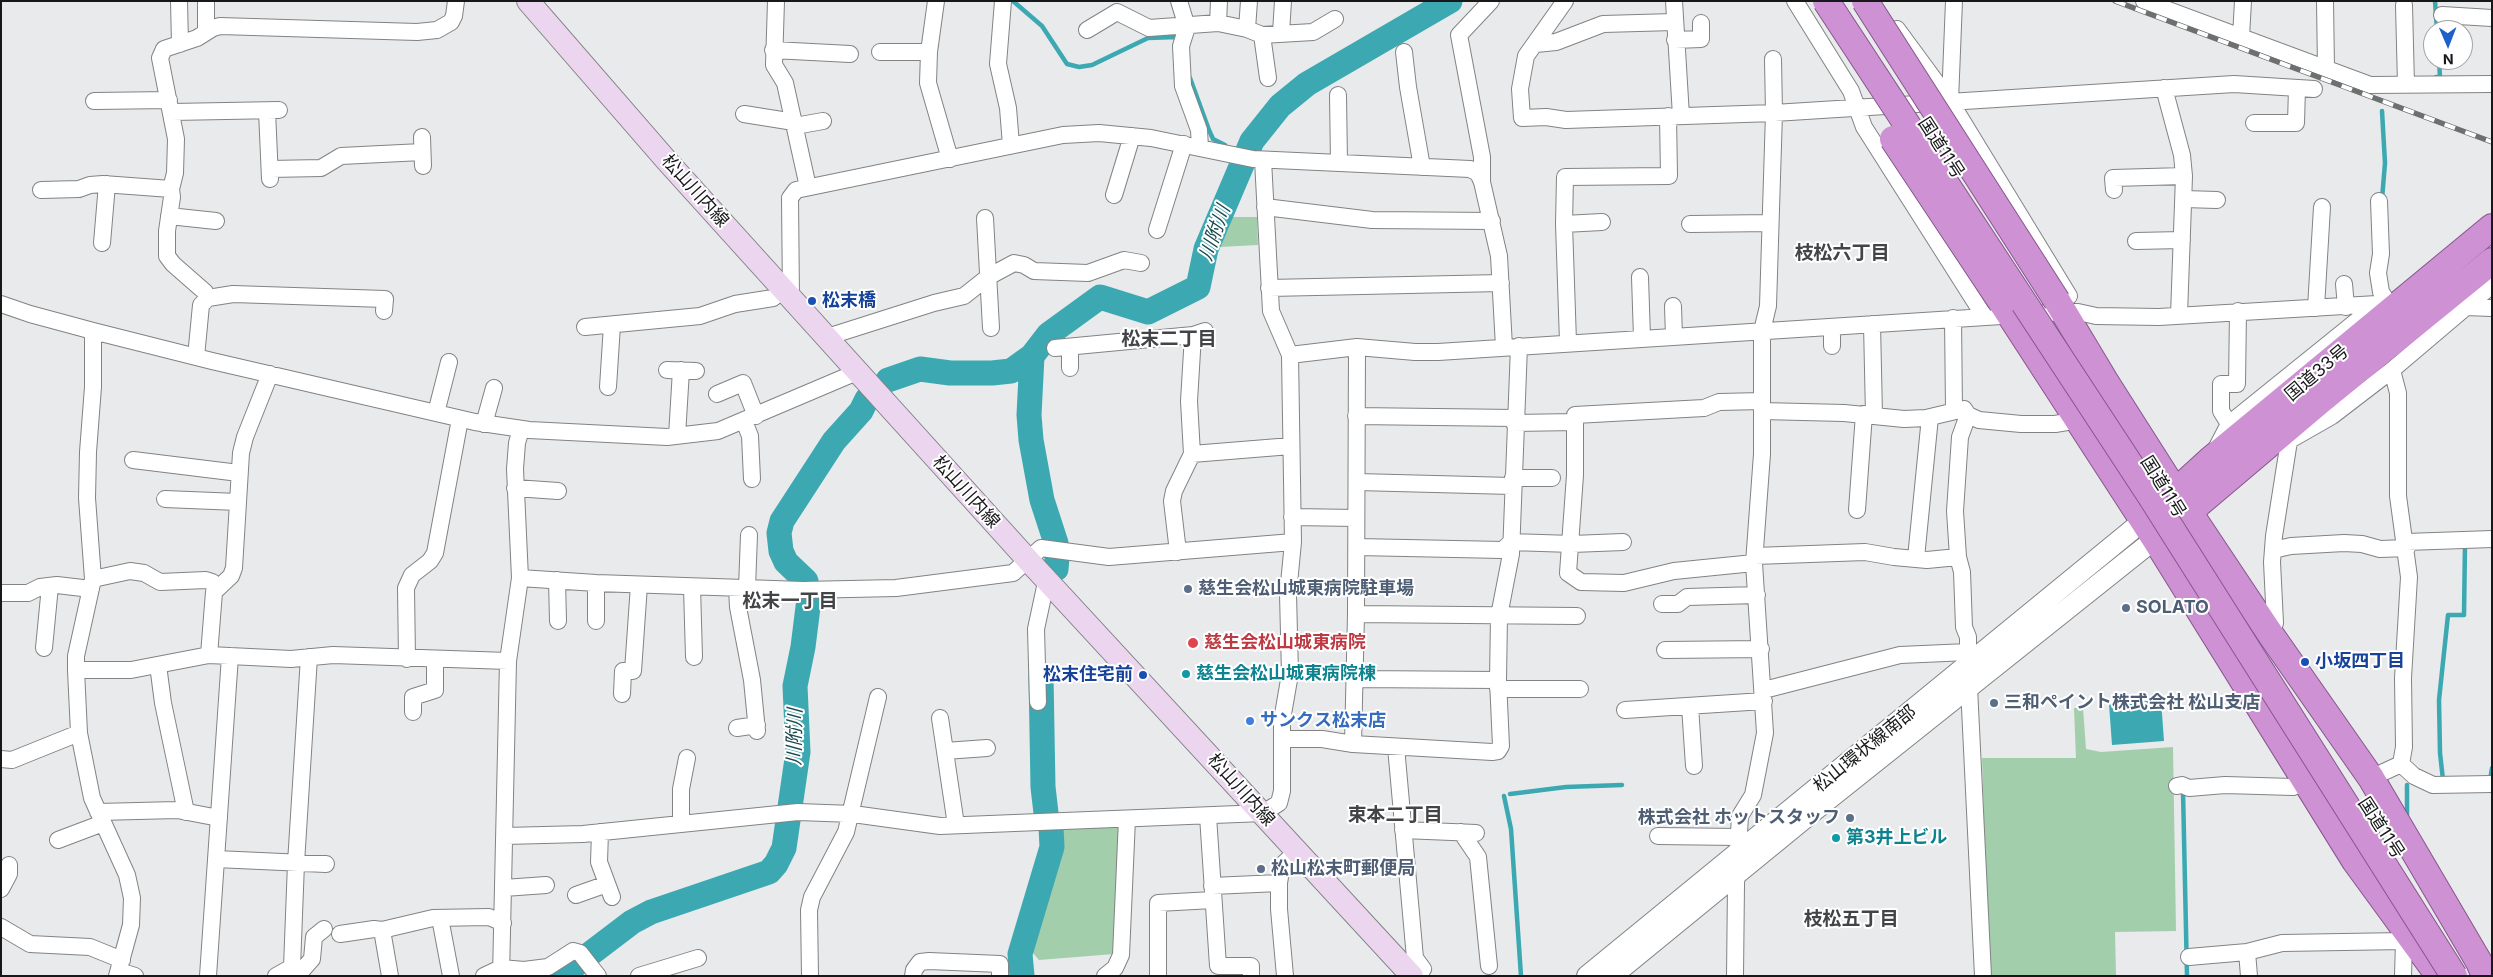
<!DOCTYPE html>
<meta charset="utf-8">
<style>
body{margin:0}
#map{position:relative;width:2493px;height:977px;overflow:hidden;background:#e8eaec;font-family:Inter,sans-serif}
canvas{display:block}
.frame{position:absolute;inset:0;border:2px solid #171819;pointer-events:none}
.north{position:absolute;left:2423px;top:20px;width:50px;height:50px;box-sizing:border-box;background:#fff;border:1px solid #a2a3a3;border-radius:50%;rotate:179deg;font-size:14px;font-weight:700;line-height:20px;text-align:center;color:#171819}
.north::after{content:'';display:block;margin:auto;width:18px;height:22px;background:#1e60cc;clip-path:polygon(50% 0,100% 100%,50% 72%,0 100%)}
</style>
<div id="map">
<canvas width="2493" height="977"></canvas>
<div class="frame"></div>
<div class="north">N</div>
</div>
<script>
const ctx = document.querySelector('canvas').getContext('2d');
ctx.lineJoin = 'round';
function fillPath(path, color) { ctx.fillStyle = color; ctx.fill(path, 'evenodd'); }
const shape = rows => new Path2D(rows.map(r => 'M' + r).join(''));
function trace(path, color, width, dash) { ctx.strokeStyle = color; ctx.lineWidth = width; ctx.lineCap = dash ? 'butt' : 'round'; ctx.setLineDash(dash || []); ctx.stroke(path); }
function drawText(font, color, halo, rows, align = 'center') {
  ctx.font = font + ' Inter,"Noto Sans JP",sans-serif'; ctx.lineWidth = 4; ctx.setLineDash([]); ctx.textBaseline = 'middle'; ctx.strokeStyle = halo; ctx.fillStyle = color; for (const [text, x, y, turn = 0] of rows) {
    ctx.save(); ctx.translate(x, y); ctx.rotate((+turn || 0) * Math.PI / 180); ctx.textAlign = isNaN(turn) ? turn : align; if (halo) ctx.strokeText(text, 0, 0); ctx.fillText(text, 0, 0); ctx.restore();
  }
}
fillPath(shape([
 [1230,217,1257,217,1258,245,1219,247],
 [2074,708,2083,708,2086,749,2101,752,2173,747,2176,931,2115,932,2116,976,1989,976,1982,758,2076,758],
 [1122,824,1114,954,1039,960,1033,953,1033,930,1063,826]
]), '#a3ceac');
fillPath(shape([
 [2161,700,2164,741,2112,745,2109,704]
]), '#3ca9b2');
trace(shape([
 [1013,1,1042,26,1067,64,1079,67,1092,65,1148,38,1177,37,1180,39],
 [2435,1,2437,30],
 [2436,77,2440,77,2439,60],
 [1190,78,1209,130,1213,139,1225,145],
 [2382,199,2385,163,2382,111],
 [2445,780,2443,780,2440,753,2439,700,2448,615,2464,615,2465,544],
 [2490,780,2492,768],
 [2183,791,2187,976],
 [1510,794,1566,787,1622,785],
 [1504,796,1511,829,1521,976],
 [2407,815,2407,785]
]), '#3ca9b2', 4.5);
trace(shape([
 [1032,356,1029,415,1031,440,1042,500,1056,543],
 [888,380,920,369,950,373,992,373,1011,371,1032,356,1049,334,1100,297,1148,312,1198,287,1206,249,1252,141,1280,106,1307,84,1450,1],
 [1056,569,1057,558],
 [1041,676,1043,787,1046,813],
 [561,976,632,922,651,912,769,872,776,864,784,848,798,752,795,686,803,647,809,599,806,581,786,562,781,551,779,533,782,521,834,441,861,411,867,399],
 [1022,976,1020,954,1052,847,1051,827]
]), '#3ca9b2', 25);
const minor = shape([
 [179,1,180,44],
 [776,1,774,65,785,83,808,187],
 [936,1,929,52,928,83,950,159],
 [1003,1,998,64,1008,108,1011,145],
 [1179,1,1187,27,1181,46,1183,86,1199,130,1200,148],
 [1565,1,1526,56,1520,89,1522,118,1546,117,1566,120,1774,113,2234,84,2314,89],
 [1674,1,1681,116],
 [1795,1,1851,91,1864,127,1984,316],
 [2144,1,2370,85,2492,84],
 [2325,1,2326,68],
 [2404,5,2406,85],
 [2442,15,2492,18],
 [1218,23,1219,1],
 [1247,29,1249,1],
 [1897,29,1950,101,2069,296],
 [1087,30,1117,12,1149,28,1218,23,1247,29,1262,35,1313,32,1335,19],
 [206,32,206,1],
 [1281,33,1283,1],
 [1262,35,1268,78],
 [2241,37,2243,1],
 [1675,40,1701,39,1701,23],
 [1536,44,1556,42,1603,24,1674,22],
 [773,50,850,54],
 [880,52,929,52],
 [1404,52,1408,87,1422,167],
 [2164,88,2182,155,2184,176,2179,315],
 [1338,95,1339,163],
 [94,101,169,100],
 [1950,101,1954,1],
 [267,111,270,179],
 [172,112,279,110],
 [744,114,794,122],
 [2254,123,2296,123,2297,88],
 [795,126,823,121],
 [422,137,423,166],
 [1263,160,1271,311,1290,355],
 [270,169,321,168,341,156,422,152],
 [1482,182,1482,157,1459,35,1491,1],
 [41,190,79,189,90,185,103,184,171,189],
 [2114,190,2113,178,2184,176],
 [1114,195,1132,136],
 [2184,199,2217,200],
 [2379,201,2381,254,2378,273,2381,292,2385,298],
 [1265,207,1372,220,1492,221],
 [169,216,216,221],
 [985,218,991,328],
 [1564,224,1602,222],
 [1690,224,1770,223],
 [1157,230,1184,144],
 [2136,241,2182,240],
 [102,243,107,184],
 [1640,277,1642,338],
 [2344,284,2346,307],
 [1269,288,1501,283],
 [208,298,205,292,173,264,167,256,167,231,172,197,171,189,175,173,176,139,160,58,164,49,197,38,213,28,220,26,417,32,437,30,451,22,454,16,456,1],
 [791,298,790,198,796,190,1063,135,1099,133,1151,138,1253,159,1470,169,1478,173,1482,182,1499,256,1504,347],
 [1,304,30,314,93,331,212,361,475,422,529,430,667,437,718,431,857,372],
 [1673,306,1674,337],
 [2465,307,2492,308],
 [2316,308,2322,207],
 [1953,318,1954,410],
 [1872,324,1874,415],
 [585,327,700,316,735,304,773,298,783,289],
 [1832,327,1832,346],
 [827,337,934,303,964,296,988,277,1014,263,1024,265,1034,271,1088,273,1124,260,1141,263],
 [1568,342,1564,224,1565,177,1669,176,1668,116],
 [1070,347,1070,368],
 [1055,348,1193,335,1205,331],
 [196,357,201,305,208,298,233,294,385,299,384,311],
 [667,370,696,371],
 [608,387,612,325],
 [717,394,743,383,756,416],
 [1762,411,1844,413,1904,419,1926,418,1964,409,1968,415,1979,420,2021,424,2055,424,2079,420],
 [436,413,449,362],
 [1356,416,1515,418],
 [744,421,750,436,752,479],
 [1514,423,1575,422],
 [484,424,494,388],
 [2229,424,2221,411,2221,384,2237,384,2238,311],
 [677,436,681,370],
 [2283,444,2332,416,2392,370,2492,285],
 [2216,449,2229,424,2379,303],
 [1192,454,1291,446],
 [133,460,239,473],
 [1513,478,1552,478],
 [1357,482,1512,486],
 [515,488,558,491],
 [165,499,238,502],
 [1857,510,1864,414],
 [1292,517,1356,518],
 [2406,542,2492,539],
 [1357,547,1503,550,1511,542,1572,544,1623,542],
 [2273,550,2291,546,2344,543,2362,544,2380,549,2407,548],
 [1178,552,1172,501,1174,491,1192,454,1189,401,1193,335],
 [1755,556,1865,552,1894,557,1927,560,1958,557,1962,572,1964,627,1968,637,1968,652,1974,660],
 [1958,557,1955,511,1960,437,1968,415],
 [1916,558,1930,417],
 [1754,563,1674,571,1624,583,1581,582,1568,573,1575,475,1575,415,1704,408,1719,402,1762,401],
 [520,578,596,583,803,590,896,588,1013,573,1041,548,1109,557,1293,542],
 [93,579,130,571,144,573,160,582,206,580,212,582,218,587],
 [557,580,558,621],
 [692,587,694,657],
 [737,588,738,607,752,680,757,731],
 [747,588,749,535],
 [1,593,28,593,40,587,57,585,91,589],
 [1662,604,1678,604,1687,597,1757,595],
 [1356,614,1577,616],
 [596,621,596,583],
 [2271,635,2275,623,2272,562,2274,536,2289,441],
 [44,648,50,586],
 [1665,650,1761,649],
 [209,655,214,592,231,576,234,568,241,453,245,437,270,374],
 [407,659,406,588,412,575,430,561,435,553,460,419],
 [158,665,163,703,186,812],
 [76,670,76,656,93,579,87,498,88,452,93,387,93,331],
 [1355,679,1498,680],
 [1969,687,1983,976],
 [1498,689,1580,689],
 [1764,690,1900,655,1968,652],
 [622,694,623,671,633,671,639,585],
 [1038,702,1036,629,1045,587,1050,583],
 [1690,706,1694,766],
 [1625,710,1764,701],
 [413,712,413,697,435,690,435,660],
 [940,718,956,825],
 [737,728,757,725],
 [1282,739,1322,739,1353,744,1356,614,1357,347],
 [1353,744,1492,752,1498,751,1501,746,1498,680,1499,616,1511,554,1519,346],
 [1396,747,1415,958,1423,969,1418,976],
 [945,751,987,748],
 [1,759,12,760,79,733],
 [2401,764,2414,776,2433,785,2492,784],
 [2371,778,2401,764,2404,747,2403,678,2409,577,2398,496,2398,393,2392,370],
 [2177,786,2182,785,2189,788,2225,785,2293,787,2306,782],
 [98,812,177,810,219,818],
 [1208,816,1218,966,1251,966,1251,976],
 [681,823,681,789,687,758],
 [1403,830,1476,833],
 [600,832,599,862,612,897],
 [1461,832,1478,857,1489,966],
 [505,836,583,834,798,812,853,814,940,826,1263,813,1279,803,1282,791,1282,720,1290,674,1288,594,1293,542,1290,355,1357,347,1415,352,1438,352,2064,312,2078,312,2096,316,2159,317,2377,304],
 [1658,836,1738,837],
 [58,840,103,823],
 [216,859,326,864],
 [1212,886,1279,883],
 [504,888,546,885],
 [1,889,9,874,9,865],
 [576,895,607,884],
 [440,918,451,976],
 [1,927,30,944,90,947,122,960],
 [340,934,374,929,382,930],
 [2247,952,2249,976],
 [2189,957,2247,952,2282,943,2404,941],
 [119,971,135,976],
 [117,976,131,925,132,898,127,875,92,798,79,733,76,670,131,670,209,655,291,659,333,655,508,661],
 [208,976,230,656],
 [276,976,292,967,296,863,309,657],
 [297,976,312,959,314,937,324,929],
 [390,976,382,930,433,918,489,917,503,923],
 [484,976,501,968,524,970,548,967,573,951,580,953,598,976],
 [501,976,508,661,520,578,515,469,517,443,521,429],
 [639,976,698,958],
 [810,976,809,910,812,897,846,832,878,697],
 [913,976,914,970,920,962,929,961,1000,964,1000,976],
 [1105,976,1115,968,1121,955,1127,819],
 [1158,976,1158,903,1213,900],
 [1285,976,1279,909,1279,883,1282,865,1296,852],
 [1735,976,1736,884,1740,816,1753,795,1765,733,1754,563,1762,454,1762,331,1768,306,1774,113,1773,59],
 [2403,976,2404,941,2410,937]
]);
const tertiary = shape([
 [1587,976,2143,521],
 [1612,976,1815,810,2155,539]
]);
const secondary = shape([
 [528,1,667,161,1028,560,1412,976]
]);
const trunk = shape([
 [2057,301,2105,381,2175,491,2271,635,2371,778,2479,962,2485,976],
 [2002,303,2155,539,2355,861,2439,976],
 [2163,503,2210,460,2492,227],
 [2177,522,2320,401,2492,261]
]);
trace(minor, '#818384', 18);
trace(tertiary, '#818384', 22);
trace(secondary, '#818384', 24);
trace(trunk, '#86568c', 28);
trace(minor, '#fff', 16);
trace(tertiary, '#fff', 20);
trace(secondary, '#ecd6ef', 22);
trace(trunk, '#ce92d4', 26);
const rail = shape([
 [2115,1,2492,142]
]);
trace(rail, '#6d6f70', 5.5);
trace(rail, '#fff', 4, [11]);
const trunkBridge = shape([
 [1826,1,2150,495,2454,976],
 [1865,1,2057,301],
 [1893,139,2002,303]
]);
trace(trunkBridge, '#86568c', 28, []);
trace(trunkBridge, '#ce92d4', 26);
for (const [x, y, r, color] of [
 [812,301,5,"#1a4fb4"],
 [1188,589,5,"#5c6f8a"],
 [2126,608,5,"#5c6f8a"],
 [1193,643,6,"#e0444e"],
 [2305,662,5,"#1a4fb4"],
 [1186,674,5,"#0f9aa8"],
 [1143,675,5,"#1a4fb4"],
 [1994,703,5,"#5c6f8a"],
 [1250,721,5,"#3f7fe0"],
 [1850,818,5,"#5c6f8a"],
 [1836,838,5,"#0f9aa8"],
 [1261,869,5,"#5c6f8a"]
]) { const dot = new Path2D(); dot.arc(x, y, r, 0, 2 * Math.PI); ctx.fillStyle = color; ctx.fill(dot); trace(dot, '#fff', 2); }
drawText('18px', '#171819', '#fff', [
 ["国道11号",1941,148,57],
 ["松山川内線",695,191,48],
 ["国道33号",2317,373,-40],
 ["国道11号",2163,487,58],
 ["松山川内線",966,492,48],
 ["松山環状線南部",1865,749,-39],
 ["松山川内線",1241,790,48],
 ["国道11号",2381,828,57]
]);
drawText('bold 18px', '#164399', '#fff', [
 ["松末橋",822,301],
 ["小坂四丁目",2315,662],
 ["松末住宅前",1133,675,"right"]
], 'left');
drawText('bold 18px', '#4e5e75', '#fff', [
 ["慈生会松山城東病院駐車場",1198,589],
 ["SOLATO",2136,608],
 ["三和ペイント株式会社 松山支店",2004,703],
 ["株式会社 ホットスタッフ",1840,818,"right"],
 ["松山松末町郵便局",1271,869]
], 'left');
drawText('bold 18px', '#be3a42', '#fff', [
 ["慈生会松山城東病院",1204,643]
], 'left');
drawText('bold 18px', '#0d838f', '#fff', [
 ["慈生会松山城東病院棟",1196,674],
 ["第3井上ビル",1846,838]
], 'left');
drawText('bold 18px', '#366cbe', '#fff', [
 ["サンクス松末店",1260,721]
], 'left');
drawText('italic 19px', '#19494d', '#fff', [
 ["川附川",1215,233,-70],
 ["川附川",795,737,-89]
]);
drawText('bold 19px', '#424445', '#fff', [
 ["枝松六丁目",1842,253],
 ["松末二丁目",1169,339],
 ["松末一丁目",790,601],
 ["束本二丁目",1395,815],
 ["枝松五丁目",1851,919]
]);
</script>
